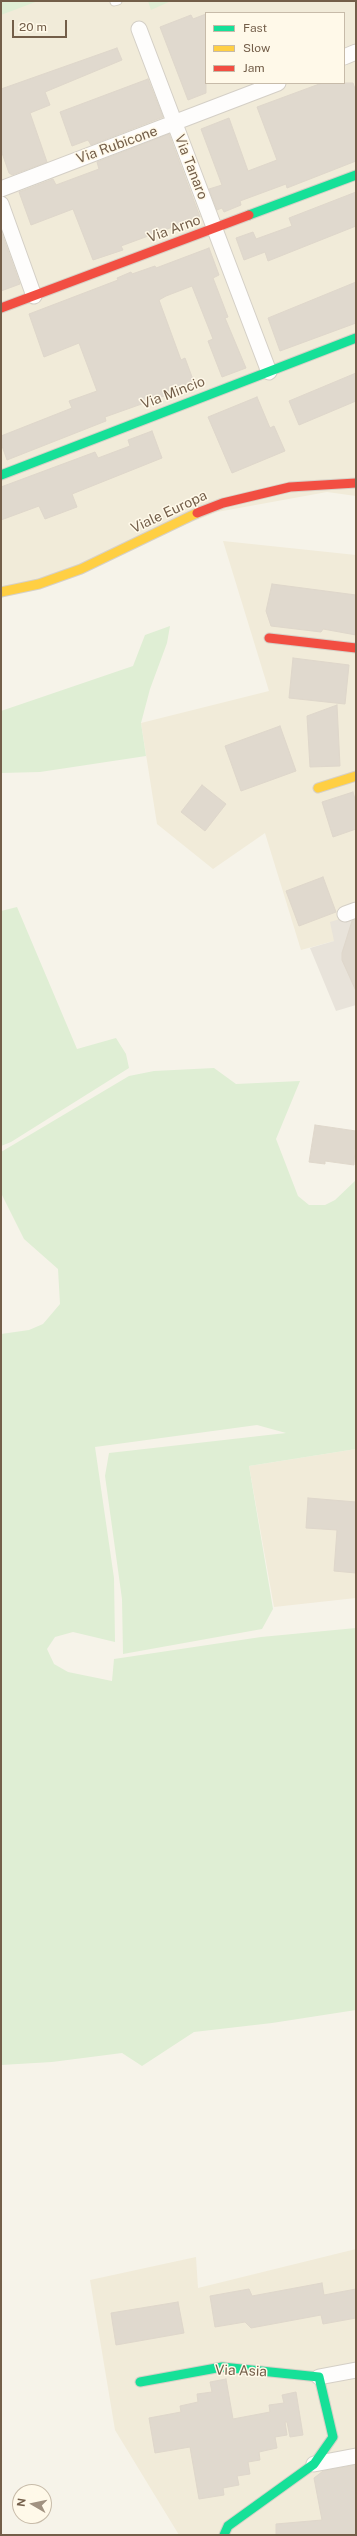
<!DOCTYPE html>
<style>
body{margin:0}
#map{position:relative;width:357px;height:2536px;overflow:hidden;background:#f6f3e9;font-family:"Public Sans",sans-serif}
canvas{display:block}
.frame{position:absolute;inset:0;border:2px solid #735e49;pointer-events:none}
.legend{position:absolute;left:205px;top:12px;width:140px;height:72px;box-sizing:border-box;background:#fff9e9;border:1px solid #c7bba9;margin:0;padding:5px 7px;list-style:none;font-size:12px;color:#735e49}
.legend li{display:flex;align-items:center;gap:8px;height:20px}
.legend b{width:20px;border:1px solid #c7bba9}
.north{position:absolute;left:12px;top:2484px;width:40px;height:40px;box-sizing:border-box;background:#fff9e9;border:1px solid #c7bba9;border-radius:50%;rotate:279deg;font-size:11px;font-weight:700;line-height:16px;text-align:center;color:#735e49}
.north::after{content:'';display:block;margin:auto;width:14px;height:18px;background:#a19281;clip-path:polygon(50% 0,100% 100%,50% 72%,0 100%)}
.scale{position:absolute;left:12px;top:20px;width:55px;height:18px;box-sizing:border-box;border:2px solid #735e49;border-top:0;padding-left:5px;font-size:12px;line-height:14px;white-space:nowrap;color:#735e49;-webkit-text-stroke:3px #fff9e9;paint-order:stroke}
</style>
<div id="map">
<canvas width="357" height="2536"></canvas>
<div class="frame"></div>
<ul class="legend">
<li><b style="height:5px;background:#16e098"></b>Fast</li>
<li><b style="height:5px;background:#ffcf43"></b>Slow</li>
<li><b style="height:5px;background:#f24e42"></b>Jam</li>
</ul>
<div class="north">N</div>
<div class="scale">20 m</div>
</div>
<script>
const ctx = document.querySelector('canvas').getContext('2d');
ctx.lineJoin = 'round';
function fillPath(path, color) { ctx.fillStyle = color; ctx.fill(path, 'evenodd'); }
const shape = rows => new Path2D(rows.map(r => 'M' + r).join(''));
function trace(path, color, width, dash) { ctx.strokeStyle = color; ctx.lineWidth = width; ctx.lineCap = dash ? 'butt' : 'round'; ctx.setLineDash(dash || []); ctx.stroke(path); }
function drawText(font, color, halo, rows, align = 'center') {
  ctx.font = font + ' "Public Sans",sans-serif'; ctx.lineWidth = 3; ctx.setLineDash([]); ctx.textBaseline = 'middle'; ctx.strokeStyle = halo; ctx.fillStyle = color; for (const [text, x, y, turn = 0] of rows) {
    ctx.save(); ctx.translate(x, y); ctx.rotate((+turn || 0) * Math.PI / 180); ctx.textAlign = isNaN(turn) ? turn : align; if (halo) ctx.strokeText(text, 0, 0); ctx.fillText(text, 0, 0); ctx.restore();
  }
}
fillPath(shape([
 [1,1,356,1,356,496,327,492,217,512,1,598],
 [206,13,344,13,344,83,206,83],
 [223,541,356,555,356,914,334,941,301,950,265,833,213,869,157,824,141,723,269,691],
 [356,1449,356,1598,274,1607,249,1466],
 [356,2249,356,2535,179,2535,115,2430,90,2280,196,2257,198,2288]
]), '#f1ebd9');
fillPath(shape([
 [356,914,356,1005,336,1011,310,948,334,941,330,922]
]), '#e8e3da');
fillPath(shape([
 [1,1,38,1,1,15],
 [148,1,171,1,151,10],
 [170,626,167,643,150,689,141,723,146,756,40,772,1,773,1,711,133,666,145,635],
 [17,907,77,1049,116,1038,126,1054,129,1068,11,1142,1,1146,1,911],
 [214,1068,236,1084,300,1081,276,1139,298,1196,309,1205,325,1205,335,1200,356,1180,356,1449,249,1466,273,1609,262,1629,123,1654,122,1599,105,1476,109,1453,286,1433,257,1425,95,1447,114,1578,115,1642,73,1632,55,1637,47,1649,54,1664,68,1672,112,1681,114,1659,261,1637,356,1628,356,2010,272,2023,194,2032,142,2066,122,2053,52,2062,1,2065,1,1334,29,1330,43,1324,60,1304,58,1269,24,1239,1,1193,1,1152,129,1076,154,1071]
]), '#dfeed4');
const building = shape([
 [206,14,206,93,188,100,160,27,191,15,193,19,206,14],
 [117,48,122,60,45,92,50,105,30,113,47,162,12,175,9,173,1,150,1,89,117,48],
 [148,79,163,117,91,145,88,140,72,146,60,112,148,79],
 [322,83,353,83,356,92,356,161,287,188,286,184,240,201,241,205,224,212,222,208,217,210,209,189,222,185,201,129,229,118,248,171,277,160,257,107,322,83],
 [169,134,200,217,121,246,123,250,93,260,73,209,31,225,19,192,53,179,56,185,99,169,97,162,169,134],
 [356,192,356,226,268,261,265,252,244,260,236,238,253,232,256,239,292,226,289,218,356,192],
 [1,231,20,284,1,291,1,231],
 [209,248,219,275,213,278,228,317,225,318,246,368,222,377,208,341,213,339,192,286,166,296,159,300,181,360,185,358,195,385,105,417,106,421,7,460,1,443,1,436,72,408,69,401,97,391,79,343,44,357,29,314,118,280,117,278,131,272,132,274,155,266,156,268,209,248],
 [356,282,356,323,280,351,268,318,356,282],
 [356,373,356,401,299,425,289,401,356,373],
 [257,397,270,428,274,426,285,451,232,473,208,417,257,397],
 [152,431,162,458,72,494,77,507,45,519,39,506,1,520,1,487,95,452,98,458,130,446,128,440,152,431],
 [272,584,356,595,356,635,323,629,321,632,271,626,266,611,272,584],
 [293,658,349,665,345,704,289,698,293,658],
 [337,705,340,766,310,767,307,716,337,705],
 [280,726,296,771,241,791,225,746,280,726],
 [202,785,226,804,205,831,181,812,202,785],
 [353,792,356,803,356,829,333,837,322,802,353,792],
 [323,877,336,912,299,926,286,891,323,877],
 [356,920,356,991,342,960,342,953,352,921,356,920],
 [315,1125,356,1131,354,1165,325,1161,325,1164,309,1162,315,1125],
 [308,1498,356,1502,356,1573,334,1571,337,1530,306,1528,308,1498],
 [322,2283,324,2295,356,2289,356,2318,323,2324,321,2315,251,2328,245,2322,215,2327,210,2296,249,2289,252,2296,322,2283],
 [178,2302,184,2333,116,2345,111,2313,178,2302],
 [226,2379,233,2419,270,2412,269,2405,284,2403,282,2395,296,2392,303,2435,290,2437,287,2422,285,2422,287,2435,275,2437,277,2448,259,2452,260,2460,248,2462,250,2474,237,2476,239,2485,223,2488,224,2495,199,2499,190,2447,155,2453,149,2418,181,2412,180,2406,198,2402,197,2394,212,2392,210,2382,226,2379],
 [356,2465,356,2535,276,2535,276,2524,322,2520,314,2478,323,2471,356,2465]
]);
fillPath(building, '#e0d9ce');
trace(building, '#dfd7cb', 1);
const lane = shape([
 [114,2,118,1]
]);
const street = shape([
 [139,29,269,372],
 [344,57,356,52],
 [1,189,278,83],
 [1,204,34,296],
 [345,914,356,910],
 [319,2377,356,2370],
 [314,2464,356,2456]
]);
const fast = shape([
 [249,215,356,175],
 [1,475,356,338],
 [140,2382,222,2367,319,2377,333,2437,314,2464,228,2526,224,2535]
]);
const slow = shape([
 [1,592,39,584,81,569,197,513],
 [318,788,356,776]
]);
const jam = shape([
 [1,308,249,215],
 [197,513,223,503,290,487,356,483],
 [269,638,356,648]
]);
trace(lane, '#d4cfc6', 9);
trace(street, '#d4cfc6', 17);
trace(fast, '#d6d0c7', 11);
trace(slow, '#d6d0c7', 11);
trace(jam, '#d6d0c7', 11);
trace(lane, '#fefdfc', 7);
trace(street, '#fefdfc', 15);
trace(fast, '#16e098', 9);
trace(slow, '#ffcf43', 9);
trace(jam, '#f24e42', 9);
drawText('14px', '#735e49', '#fff9e9', [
 ["Via Rubicone",117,145,-20],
 ["Via Tanaro",191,167,69],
 ["Via Arno",174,229,-20],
 ["Via Mincio",173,393,-21],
 ["Viale Europa",169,512,-25],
 ["Via Asia",241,2371,2]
]);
</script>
